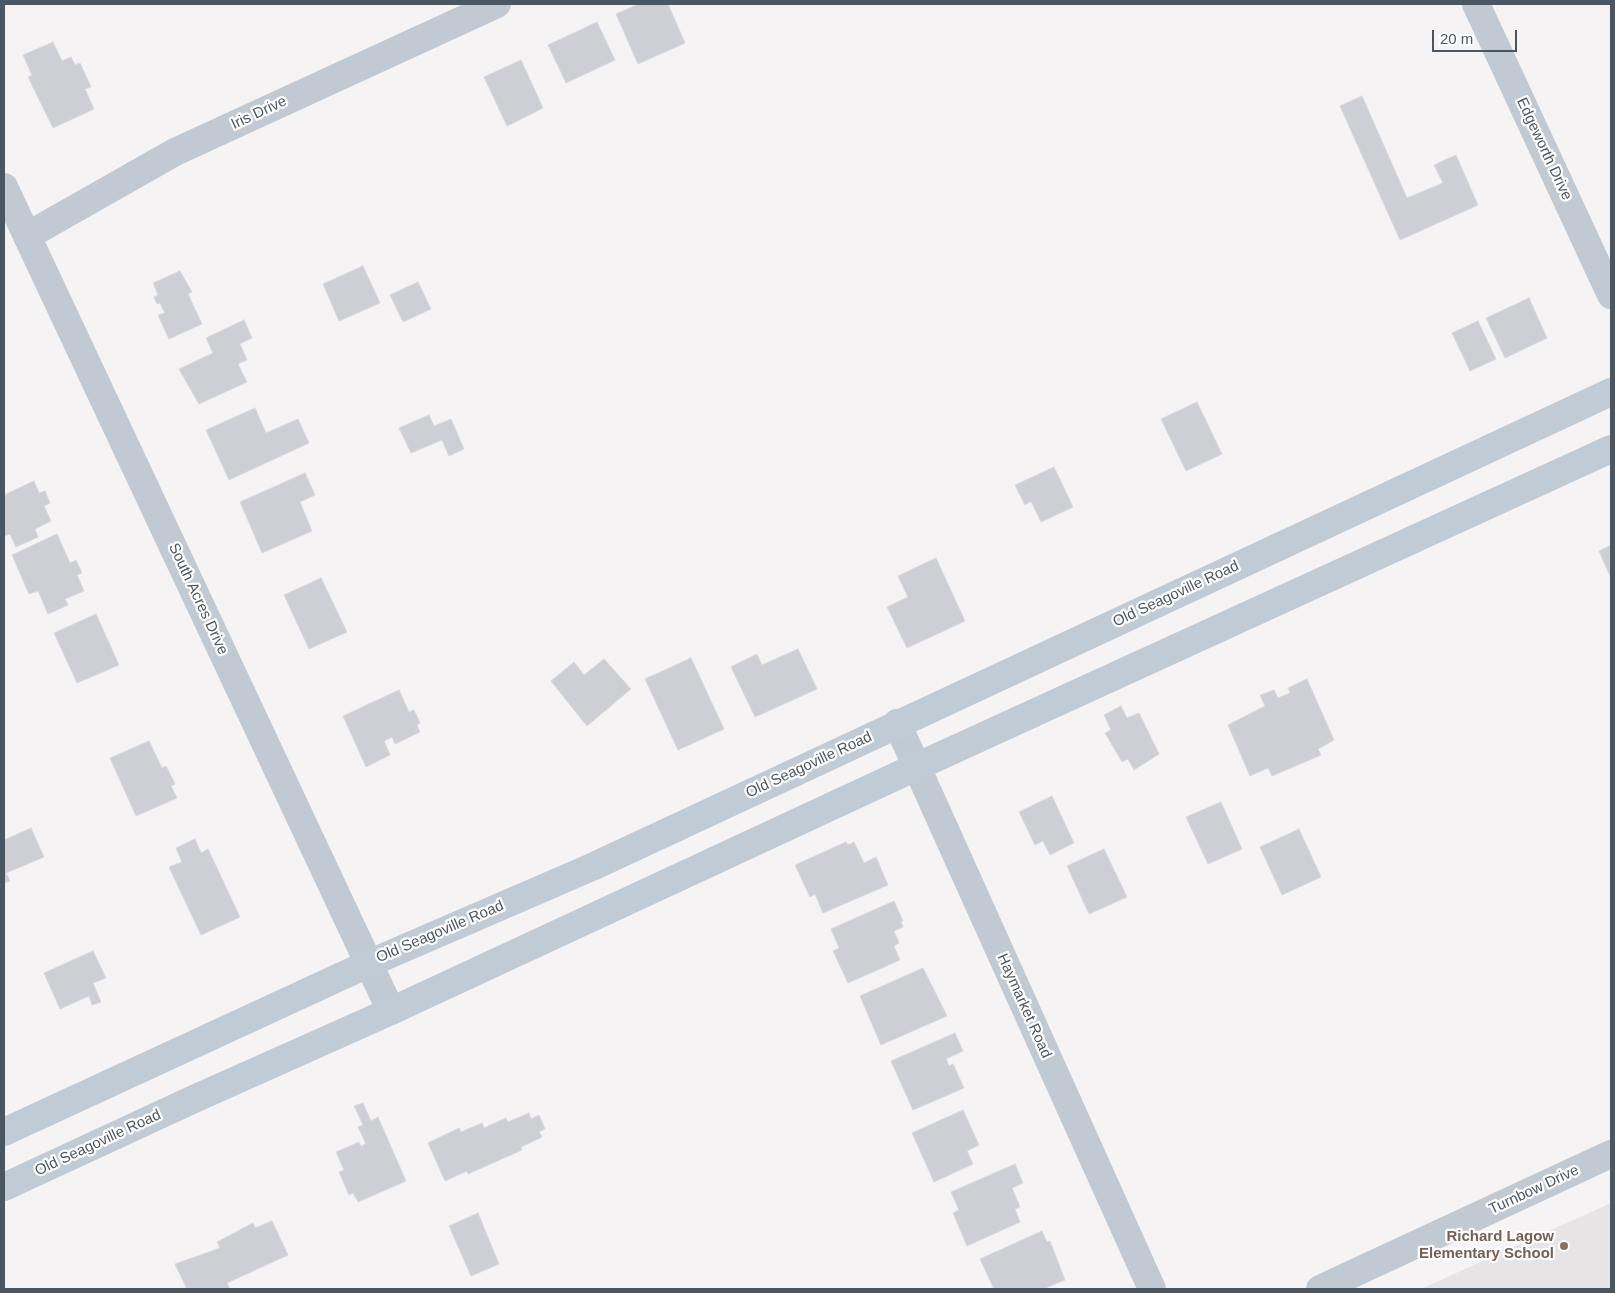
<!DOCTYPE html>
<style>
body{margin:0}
#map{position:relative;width:1615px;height:1293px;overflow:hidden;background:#f5f3f3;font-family:Arial,sans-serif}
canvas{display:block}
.frame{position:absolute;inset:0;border:5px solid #4a5661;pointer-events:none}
.scale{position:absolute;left:1432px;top:30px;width:85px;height:22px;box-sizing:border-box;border:2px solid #4a5661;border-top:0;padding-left:6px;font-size:15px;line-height:18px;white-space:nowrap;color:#4a5661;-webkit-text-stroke:4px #fff;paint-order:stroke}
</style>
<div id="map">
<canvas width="1615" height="1293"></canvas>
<div class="frame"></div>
<div class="scale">20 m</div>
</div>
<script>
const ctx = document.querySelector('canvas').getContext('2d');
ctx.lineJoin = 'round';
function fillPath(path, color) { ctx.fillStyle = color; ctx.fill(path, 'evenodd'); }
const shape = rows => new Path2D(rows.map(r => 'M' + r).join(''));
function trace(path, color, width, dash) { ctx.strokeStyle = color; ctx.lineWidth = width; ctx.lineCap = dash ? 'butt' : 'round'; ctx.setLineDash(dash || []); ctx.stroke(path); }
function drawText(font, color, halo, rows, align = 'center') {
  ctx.font = font + ' Arial,sans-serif'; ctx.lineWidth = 4.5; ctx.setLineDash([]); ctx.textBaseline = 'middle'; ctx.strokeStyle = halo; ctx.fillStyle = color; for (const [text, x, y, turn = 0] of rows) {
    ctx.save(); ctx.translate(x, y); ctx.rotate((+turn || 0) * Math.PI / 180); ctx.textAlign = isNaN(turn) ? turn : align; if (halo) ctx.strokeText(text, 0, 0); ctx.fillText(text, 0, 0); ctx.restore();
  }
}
fillPath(shape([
 [1611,1203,1611,1289,1421,1289]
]), '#e6e4e5');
const building = shape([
 [639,4,668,4,685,43,638,64,616,14,639,4],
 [597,22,615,60,566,83,548,45,597,22],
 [53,42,62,61,71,57,75,65,80,63,91,87,85,89,94,109,53,128,28,77,32,75,23,55,53,42],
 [521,60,543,108,507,126,484,77,521,60],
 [1362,96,1407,198,1443,183,1434,165,1456,155,1478,205,1400,240,1340,106,1362,96],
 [363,266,380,303,339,321,323,284,363,266],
 [180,271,192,292,188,294,202,324,169,339,158,315,165,313,160,303,157,304,154,297,158,295,153,283,180,271],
 [418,282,431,309,403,322,390,295,418,282],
 [1529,298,1547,338,1505,358,1486,318,1529,298],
 [244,320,252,338,240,344,247,360,238,364,247,382,199,404,179,369,213,353,206,338,244,320],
 [1478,321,1496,359,1470,371,1452,333,1478,321],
 [1197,402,1222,454,1186,471,1161,419,1197,402],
 [255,408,266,433,298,419,309,443,229,480,206,430,255,408],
 [429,415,434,426,451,419,464,449,449,456,442,440,411,453,399,428,429,415],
 [1054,467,1073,507,1041,522,1031,501,1025,505,1015,485,1054,467],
 [305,473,315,495,300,502,312,531,262,553,240,502,305,473],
 [34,481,39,493,45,491,50,503,44,506,51,521,35,529,38,537,16,547,10,534,4,536,4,495,34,481],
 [57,534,70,563,76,560,82,573,77,575,84,591,65,599,68,605,48,614,38,591,29,594,12,555,57,534],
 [1611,545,1611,578,1599,551,1611,545],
 [936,558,965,621,907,648,887,607,908,597,898,576,936,558],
 [321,578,347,632,309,649,284,595,321,578],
 [96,614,119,665,77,683,54,633,96,614],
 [798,649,817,689,755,717,731,667,757,654,762,665,798,649],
 [691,658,724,729,678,750,645,679,691,658],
 [604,659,631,689,587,726,551,681,574,662,584,675,604,659],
 [1307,679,1334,740,1318,749,1321,755,1272,776,1268,768,1250,776,1228,725,1265,706,1260,695,1274,690,1278,698,1290,693,1288,688,1307,679],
 [399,690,409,712,414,710,420,723,417,725,420,732,395,744,392,737,384,741,390,755,366,767,343,716,399,690],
 [1121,706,1127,718,1139,713,1159,754,1134,770,1128,759,1122,762,1105,733,1111,730,1104,715,1121,706],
 [149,741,162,768,166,766,175,784,171,786,177,798,136,816,110,758,149,741],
 [1052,796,1074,843,1050,855,1043,841,1035,845,1019,812,1052,796],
 [1221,802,1242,849,1208,864,1186,817,1221,802],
 [31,828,44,857,6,873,10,881,4,883,4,840,31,828],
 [1299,829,1321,877,1282,895,1260,847,1299,829],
 [195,839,201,853,208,849,240,917,201,935,169,867,182,862,176,848,195,839],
 [846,842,848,845,854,842,864,863,876,857,888,885,823,913,815,894,810,897,795,865,846,842],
 [1104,849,1127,897,1089,914,1067,866,1104,849],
 [894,901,903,921,901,922,903,927,894,931,899,943,894,946,900,960,848,983,833,951,839,948,831,929,894,901],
 [93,951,106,978,93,983,101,1002,92,1005,89,996,60,1009,44,973,93,951],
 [923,968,947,1016,881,1045,860,996,923,968],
 [955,1033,963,1051,946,1059,949,1066,953,1064,964,1088,913,1110,891,1061,955,1033],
 [363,1103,371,1121,378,1117,406,1181,358,1202,353,1193,349,1195,339,1172,344,1170,336,1152,359,1142,361,1146,366,1144,358,1127,363,1125,354,1106,363,1103],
 [963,1110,979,1145,967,1151,973,1164,934,1182,912,1133,963,1110],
 [529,1113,531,1119,539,1115,545,1129,539,1132,542,1137,521,1147,522,1150,468,1174,467,1171,445,1181,428,1143,459,1128,461,1132,482,1123,484,1128,506,1118,508,1122,529,1113],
 [1015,1164,1023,1183,1012,1188,1020,1207,1015,1209,1020,1222,967,1246,953,1213,959,1210,951,1192,1015,1164],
 [478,1213,499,1264,471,1276,449,1226,478,1213],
 [272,1221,288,1255,227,1283,230,1289,187,1289,175,1264,220,1248,217,1242,253,1223,255,1228,272,1221],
 [1042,1231,1047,1242,1050,1241,1065,1280,1043,1289,994,1289,980,1259,1042,1231]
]);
fillPath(building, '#cdcfd5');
trace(building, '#d7d9de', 1);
trace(shape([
 [1476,4,1611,295],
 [27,236,175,152,497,4],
 [897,723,1152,1289],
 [1320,1289,1611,1154]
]), '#c1cad2', 28);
trace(shape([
 [4,187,391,1011]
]), '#c1cad2', 28);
trace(shape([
 [4,1132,370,963,592,867,1611,392],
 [4,1187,194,1099,391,1011,916,767,1611,449]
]), '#c1cbd6', 28);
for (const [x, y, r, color] of [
 [1564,1246,5,"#8d6e63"]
]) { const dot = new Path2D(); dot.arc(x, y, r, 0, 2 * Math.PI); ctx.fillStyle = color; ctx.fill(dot); trace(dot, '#fff', 2); }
drawText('15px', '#4a5661', '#fff', [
 ["Iris Drive",259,113,-25],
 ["Edgeworth Drive",1544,149,65],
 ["Old Seagoville Road",1176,594,-25],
 ["South Acres Drive",198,599,65],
 ["Old Seagoville Road",809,765,-25],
 ["Old Seagoville Road",440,932,-23],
 ["Haymarket Road",1024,1006,66],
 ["Old Seagoville Road",98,1143,-25],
 ["Turnbow Drive",1534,1190,-25]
]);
drawText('bold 15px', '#785e54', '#fff', [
 ["Richard Lagow",1554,1237],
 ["Elementary School",1554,1254]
], 'right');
</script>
